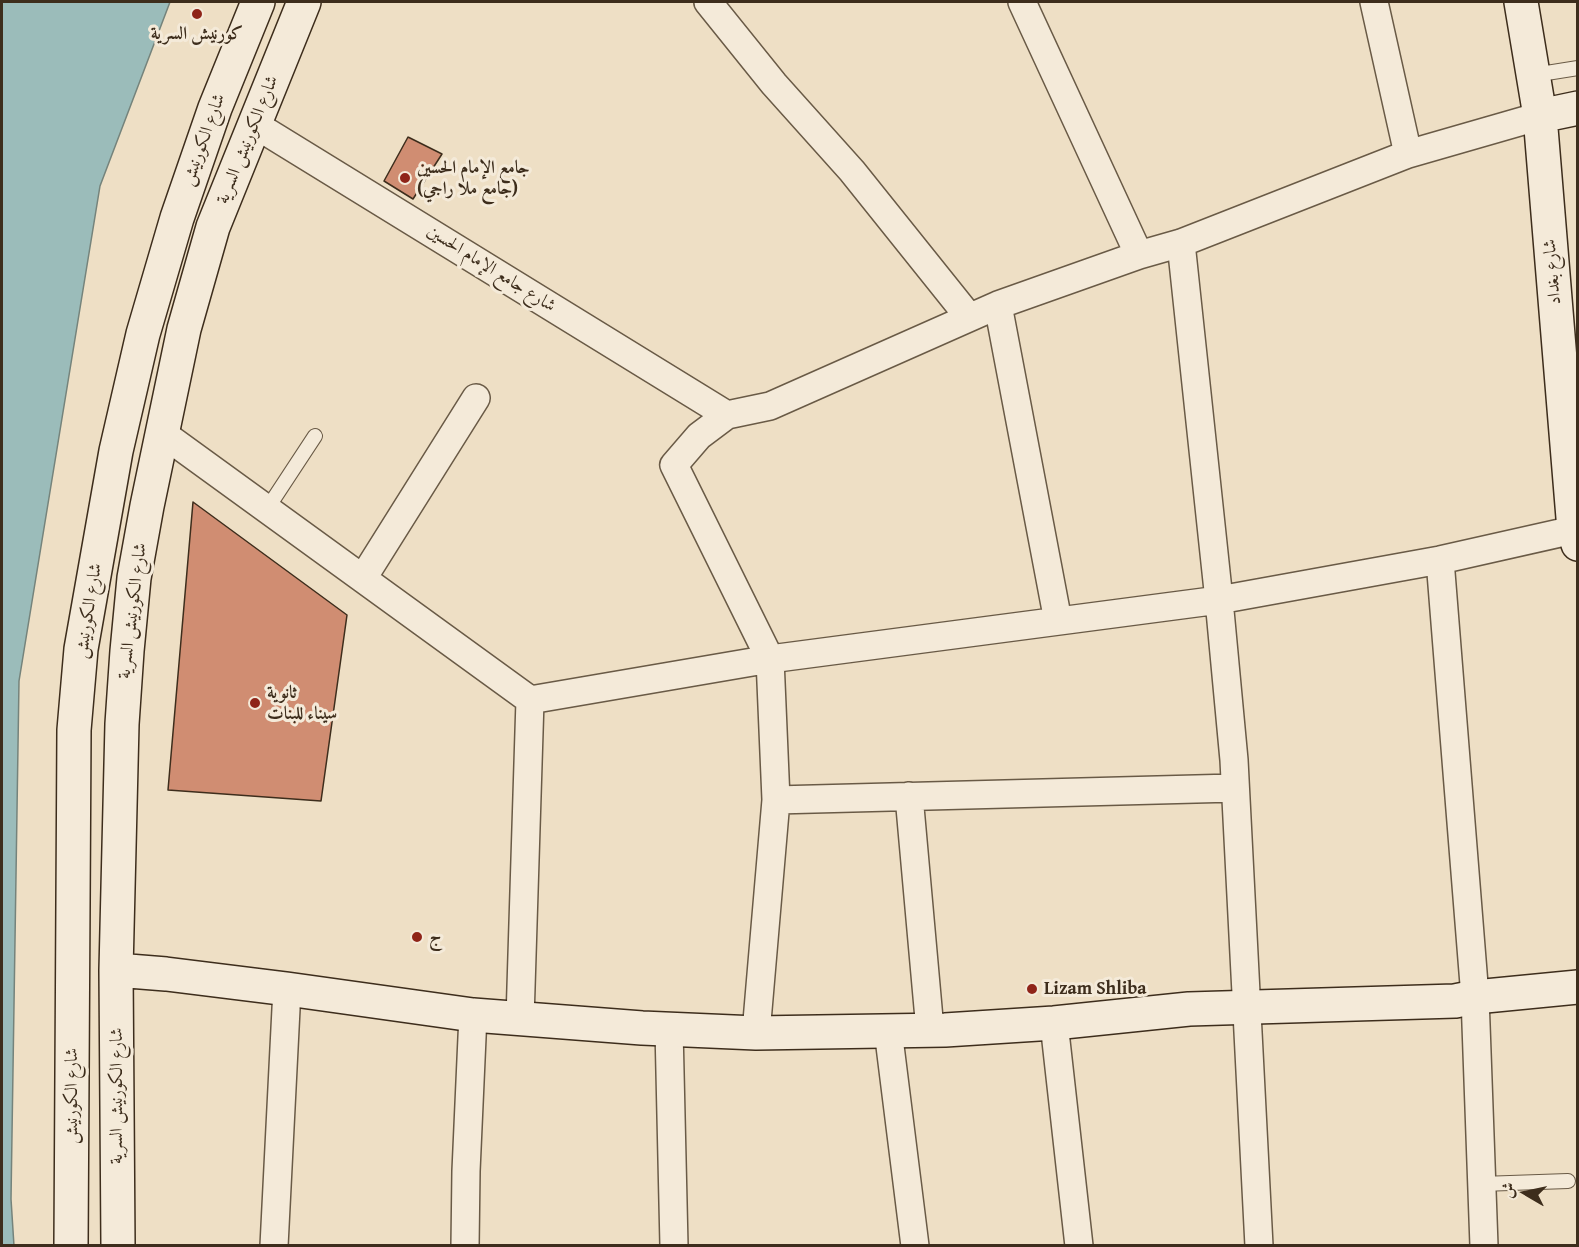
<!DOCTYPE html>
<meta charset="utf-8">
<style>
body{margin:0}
#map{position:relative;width:1579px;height:1247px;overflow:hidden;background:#eedfc5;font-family:"Gentium Book Plus",Amiri,serif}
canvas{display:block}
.frame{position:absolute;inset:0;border:3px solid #3d2d1c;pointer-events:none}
.north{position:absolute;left:1495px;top:1163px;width:60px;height:60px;-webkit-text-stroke:4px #f4ead9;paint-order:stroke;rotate:279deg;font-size:16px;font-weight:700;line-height:24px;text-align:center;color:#3d2d1c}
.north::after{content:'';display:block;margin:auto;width:21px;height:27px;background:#3d2d1c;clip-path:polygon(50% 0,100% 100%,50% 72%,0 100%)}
</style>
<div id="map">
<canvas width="1579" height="1247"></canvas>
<div class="frame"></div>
<div class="north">ش</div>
</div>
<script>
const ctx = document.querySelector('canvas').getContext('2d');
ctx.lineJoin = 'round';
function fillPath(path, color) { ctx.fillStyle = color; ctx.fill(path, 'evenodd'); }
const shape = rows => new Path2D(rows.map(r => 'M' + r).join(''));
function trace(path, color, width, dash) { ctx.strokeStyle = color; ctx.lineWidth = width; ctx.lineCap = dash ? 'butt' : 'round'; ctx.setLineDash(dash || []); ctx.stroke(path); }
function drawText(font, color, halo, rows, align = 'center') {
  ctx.font = font + ' "Gentium Book Plus",Amiri,serif'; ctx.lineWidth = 6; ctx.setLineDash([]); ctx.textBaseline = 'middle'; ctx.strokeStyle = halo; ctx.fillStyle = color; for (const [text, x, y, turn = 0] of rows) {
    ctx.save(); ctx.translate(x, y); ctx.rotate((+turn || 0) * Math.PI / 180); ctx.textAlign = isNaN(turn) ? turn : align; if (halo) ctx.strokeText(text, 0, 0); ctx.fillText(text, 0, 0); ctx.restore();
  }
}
const water = shape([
 [2,2,170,2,100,186,19,681,11,1199,14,1246,2,1245,2,2]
]);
fillPath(water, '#9bbcba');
trace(water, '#75837b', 1.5);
const building = shape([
 [408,137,442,154,413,199,384,181,408,137],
 [193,502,347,615,321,801,168,790,193,502]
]);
fillPath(building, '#d08d72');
trace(building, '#3d2d1c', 1.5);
const lane = shape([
 [1534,75,1578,68],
 [267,509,315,436],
 [1481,1184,1568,1181]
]);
const street = shape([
 [708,2,774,84,852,171,969,317],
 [1022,2,1139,255],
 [1374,2,1408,154],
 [254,124,727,415],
 [1181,243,1219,600,1234,760,1259,1246],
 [998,305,1058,621],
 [162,433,530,700,770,659,1219,600,1440,560,1578,529],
 [1440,560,1475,997,1484,1246],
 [363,578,476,398],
 [909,796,930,1030],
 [776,800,1234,788],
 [520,1019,530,700],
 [1054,1023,1079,1246],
 [669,1029,674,1246],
 [888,1030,915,1246],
 [756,1033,776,800,770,659,674,465,699,436,727,415,770,406,998,305,1139,255,1181,243,1408,154,1540,116],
 [274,1246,287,989],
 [465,1246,466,1171,473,1015]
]);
const secondary = shape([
 [1521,2,1540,116,1574,530,1578,544],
 [1540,116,1578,108],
 [116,970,166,974,287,989,473,1015,642,1028,756,1033,945,1030,1054,1023,1189,1009,1455,1001,1475,997,1578,987],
 [71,1246,74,730,81,649,116,451,143,334,177,218,215,108,258,2],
 [118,1246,116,970,122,724,127,651,134,578,147,506,184,329,213,227,304,2]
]);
trace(lane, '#695a46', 16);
trace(street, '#695a46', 30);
trace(secondary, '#3d2d1c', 36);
trace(lane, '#f4ead9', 14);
trace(street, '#f4ead9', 27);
trace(secondary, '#f4ead9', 33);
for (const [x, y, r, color] of [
 [197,14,6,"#8f2418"],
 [405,178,6,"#8f2418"],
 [255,703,6,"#8f2418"],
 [417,937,6,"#8f2418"],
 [1032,989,6,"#8f2418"]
]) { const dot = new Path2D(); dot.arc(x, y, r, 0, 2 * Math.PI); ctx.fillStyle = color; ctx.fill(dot); trace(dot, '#f4ead9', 2); }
drawText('bold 18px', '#3d2d1c', '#f4ead9', [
 ["كورنيش السرية",197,34,"center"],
 ["جامع الإمام الحسين",417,168],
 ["(جامع ملا راجي)",417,189],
 ["ثانوية",267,693],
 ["سيناء للبنات",267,714],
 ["ج",429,937],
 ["Lizam Shliba",1044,989]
], 'left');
drawText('18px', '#3d2d1c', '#f4ead9', [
 ["شارع الكورنيش",204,140,-70],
 ["شارع الكورنيش السرية",248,140,-68],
 ["شارع جامع الإمام الحسين",491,269,32],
 ["شارع بغداد",1553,272,-95],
 ["شارع الكورنيش",89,611,-81],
 ["شارع الكورنيش السرية",133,611,-83],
 ["شارع الكورنيش",72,1096,-90],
 ["شارع الكورنيش السرية",117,1096,-90]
]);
</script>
